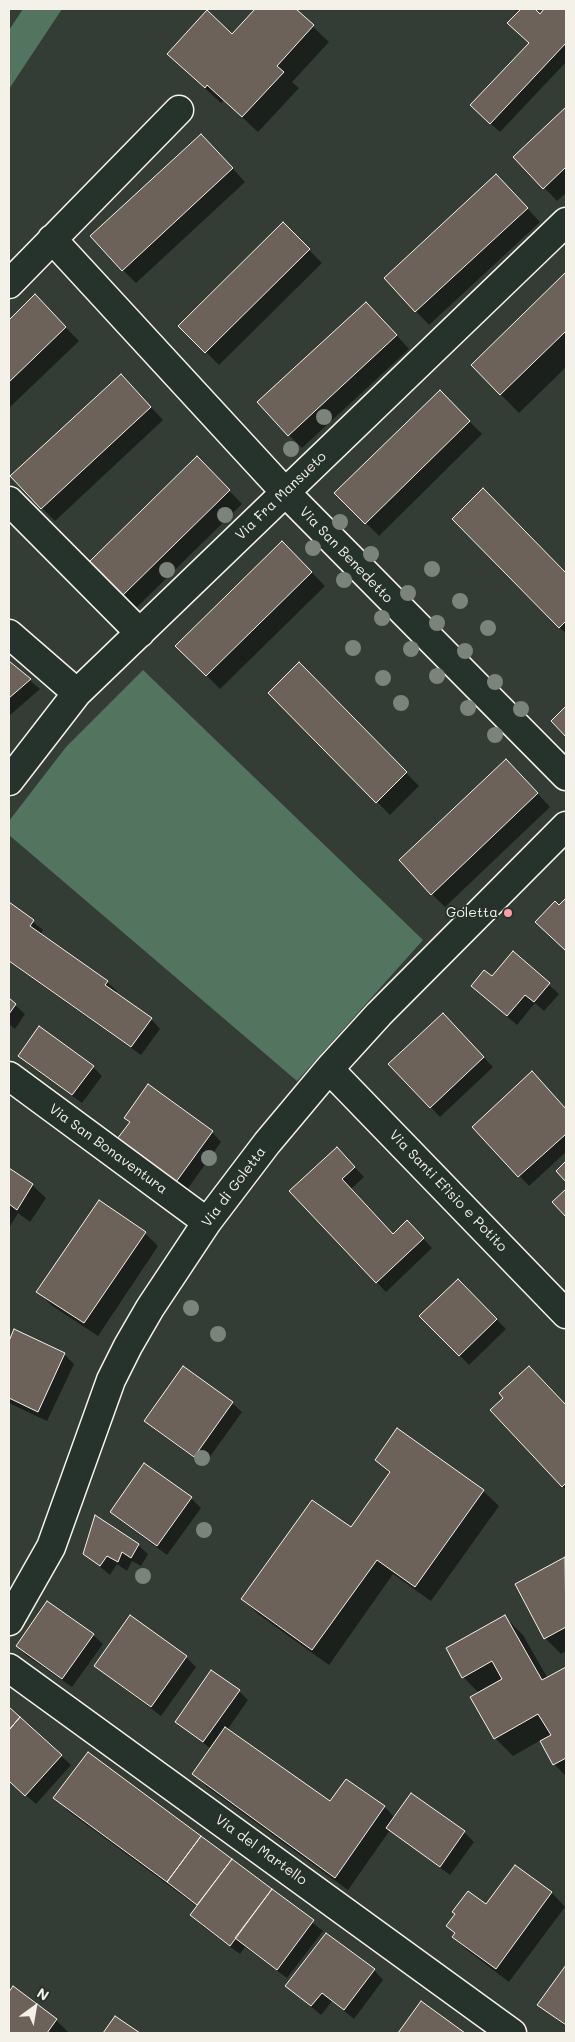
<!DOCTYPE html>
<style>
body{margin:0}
#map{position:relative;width:575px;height:2042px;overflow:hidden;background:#343c36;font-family:Mali,sans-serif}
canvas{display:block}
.frame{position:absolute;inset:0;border:10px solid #f4f1e8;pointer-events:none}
.north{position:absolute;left:10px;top:1982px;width:50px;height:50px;-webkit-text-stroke:4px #26332d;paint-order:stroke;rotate:32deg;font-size:14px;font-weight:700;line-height:20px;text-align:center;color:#f4f1e8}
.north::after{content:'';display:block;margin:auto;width:18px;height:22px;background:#f4f1e8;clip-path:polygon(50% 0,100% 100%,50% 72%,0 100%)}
</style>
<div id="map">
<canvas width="575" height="2042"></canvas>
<div class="frame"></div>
<div class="north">N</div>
</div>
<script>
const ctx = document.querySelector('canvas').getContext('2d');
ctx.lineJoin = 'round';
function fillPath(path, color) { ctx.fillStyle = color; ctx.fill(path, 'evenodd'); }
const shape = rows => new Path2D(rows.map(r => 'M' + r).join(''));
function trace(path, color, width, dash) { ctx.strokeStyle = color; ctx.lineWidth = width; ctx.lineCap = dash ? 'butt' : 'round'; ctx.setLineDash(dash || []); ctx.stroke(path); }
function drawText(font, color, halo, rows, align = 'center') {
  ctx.font = font + ' Mali,sans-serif'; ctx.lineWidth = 4; ctx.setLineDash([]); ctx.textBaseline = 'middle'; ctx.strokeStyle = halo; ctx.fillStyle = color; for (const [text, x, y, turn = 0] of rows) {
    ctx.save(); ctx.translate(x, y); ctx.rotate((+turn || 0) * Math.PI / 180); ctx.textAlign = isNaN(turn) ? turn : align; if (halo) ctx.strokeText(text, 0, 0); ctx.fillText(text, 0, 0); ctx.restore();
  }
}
fillPath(shape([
 [23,9,62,9,9,89,9,30],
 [143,670,423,940,297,1081,9,835,9,821,66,747]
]), '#537560');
fillPath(shape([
 [256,9,294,9,329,42,292,82,299,88,258,132,224,100,221,103,184,69,232,35],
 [523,9,533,9,540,15,546,9,566,9,566,62,500,132,481,115,530,43,509,23],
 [566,109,566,193,557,201,515,157],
 [214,148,245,182,136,283,123,270],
 [509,189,540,222,429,325,385,278],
 [283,224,322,263,219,365,180,326],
 [566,273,566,367,519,413,472,365],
 [35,296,79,341,9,408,9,321],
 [380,317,409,349,302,448,289,435],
 [134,389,163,420,55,521,42,508],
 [440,392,482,434,379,536,336,493],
 [197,458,242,504,136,608,91,562],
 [483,490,566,574,566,634,454,519],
 [282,542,325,586,220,689,177,646],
 [9,663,40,689,9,716],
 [299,664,419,786,390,815,270,693],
 [519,774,550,807,445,907,432,894],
 [9,903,43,930,40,935,107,982,117,991,115,994,151,1019,160,1029,141,1055,9,962],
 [513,953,559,994,544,1011,535,1003,517,1025,482,995],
 [9,1000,25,1014,15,1029,9,1024],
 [452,1024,493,1067,440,1117,390,1064],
 [20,1056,93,1067,102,1076,82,1103,29,1065],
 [542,1082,566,1109,566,1152,529,1186,474,1127],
 [125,1118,212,1132,221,1142,186,1191,128,1149,131,1123],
 [337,1149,364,1177,351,1189,394,1235,417,1232,432,1248,386,1292,291,1191],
 [9,1170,32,1185,46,1198,30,1222,18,1213,9,1228],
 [145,1233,158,1246,98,1336,51,1305,38,1291],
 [458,1280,506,1329,469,1365,421,1316],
 [15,1331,64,1354,74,1364,47,1421,9,1403,9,1344],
 [542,1380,566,1406,566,1490,491,1410],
 [232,1403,242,1412,204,1465,155,1430,146,1421],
 [376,1460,483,1491,499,1506,431,1601,393,1574,329,1665,258,1614,243,1599,351,1529,390,1474],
 [145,1465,191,1498,201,1508,167,1555,121,1521,111,1512],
 [96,1517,138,1545,148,1554,141,1566,132,1561,127,1571,117,1564,110,1575,84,1553],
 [565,1559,566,1651,561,1654,545,1638,517,1584],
 [131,1617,186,1657,196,1667,161,1716,106,1675,96,1666],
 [505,1617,523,1635,548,1679,566,1668,566,1776,554,1764,541,1740,513,1756,495,1738,479,1693,463,1677,447,1649],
 [93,1635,103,1644,72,1687,27,1656,17,1646],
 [239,1691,248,1700,227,1730,330,1803,384,1806,395,1818,412,1795,464,1832,474,1842,450,1875,390,1830,348,1890,207,1787,194,1774,211,1749,176,1721],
 [9,1709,71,1765,36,1804,9,1780],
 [55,1798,200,1837,323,1931,287,1978,245,1947,240,1954,201,1925,192,1915,198,1907,68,1811],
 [515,1867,552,1893,565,1907,509,1982,467,1950,453,1937,456,1934,448,1926,487,1906],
 [566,1967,566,2027,539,2004],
 [374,1970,383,1980,354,2019,332,2001,321,2015,287,1986],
 [13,1988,56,2020,69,2033,9,2033,9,1994],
 [421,2003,463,2033,399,2033]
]), '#0007');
const building = shape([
 [255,9,296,9,314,25,277,66,284,72,242,117,207,85,205,88,167,54,207,10,232,34,255,9],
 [521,9,535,9,540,14,544,9,566,9,566,43,490,124,470,105,529,43,507,23,521,9],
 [566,107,566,167,543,189,513,157,566,107],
 [201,134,233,168,122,271,90,236,201,134],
 [496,174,528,208,415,312,384,278,496,174],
 [283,222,310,249,205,353,178,326,283,222],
 [566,272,566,331,500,395,471,365,566,272],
 [35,294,66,327,9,382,9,320,35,294],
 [366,302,397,335,288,436,257,402,366,302],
 [121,374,151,407,41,509,10,476,121,374],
 [440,390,470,421,365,524,334,493,440,390],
 [197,456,230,490,122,596,89,562,197,456],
 [483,488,566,573,566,621,559,628,452,519,483,488],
 [282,541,312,572,206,676,175,646,282,541],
 [9,661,31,679,9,698,9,661],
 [299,662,407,772,376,803,268,693,299,662],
 [566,706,566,737,551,721,566,706],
 [506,759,538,793,431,895,399,860,506,759],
 [566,898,566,951,535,922,555,901,559,905,566,898],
 [9,902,34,920,30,926,108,981,105,985,152,1018,131,1047,9,961,9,902],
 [513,951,550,983,534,1002,525,995,507,1016,471,986,484,970,492,976,513,951],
 [9,998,16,1004,9,1014,9,998],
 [443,1013,484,1057,430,1108,388,1064,443,1013],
 [39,1026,94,1066,72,1095,18,1056,39,1026],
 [532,1071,566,1109,566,1134,518,1177,472,1127,532,1071],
 [148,1084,213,1131,176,1182,117,1139,130,1122,124,1118,148,1084],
 [337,1147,355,1167,342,1179,393,1234,407,1220,424,1238,376,1283,289,1191,337,1147],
 [566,1161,566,1182,556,1171,566,1161],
 [9,1168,33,1184,17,1210,9,1204,9,1168],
 [566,1189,566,1217,552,1202,566,1189],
 [99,1200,146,1232,84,1323,36,1292,99,1200],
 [458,1279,497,1319,459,1356,419,1316,458,1279],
 [14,1329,65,1353,38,1412,9,1398,9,1341,14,1329],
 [183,1366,233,1402,194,1457,144,1421,183,1366],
 [529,1366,566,1405,566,1483,562,1487,490,1410,503,1398,499,1393,529,1366],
 [397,1428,484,1490,415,1587,377,1560,312,1650,241,1599,312,1500,351,1527,390,1472,375,1460,397,1428],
 [144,1463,192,1497,157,1546,110,1512,144,1463],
 [95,1515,139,1544,131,1558,122,1552,118,1562,107,1556,100,1566,83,1554,95,1515],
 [565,1557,566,1627,544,1639,515,1584,565,1557],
 [47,1601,94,1634,62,1679,16,1646,47,1601],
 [130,1615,187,1656,151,1707,94,1666,130,1615],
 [505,1615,542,1680,566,1667,566,1758,553,1765,540,1741,551,1735,538,1714,494,1739,470,1697,502,1679,492,1661,462,1678,446,1648,505,1615],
 [211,1670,240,1690,203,1742,175,1722,211,1670],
 [9,1707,20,1717,9,1730,9,1707],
 [20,1717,62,1755,25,1796,9,1781,9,1730,20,1717],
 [225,1727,330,1801,346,1779,385,1806,335,1878,192,1774,225,1727],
 [88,1752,201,1836,167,1882,53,1798,88,1752],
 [411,1793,465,1831,440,1867,386,1828,411,1793],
 [201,1836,232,1859,197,1905,167,1882,201,1836],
 [232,1859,272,1889,230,1946,190,1915,232,1859],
 [515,1865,552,1892,496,1969,452,1937,455,1933,446,1926,455,1914,452,1912,468,1891,486,1904,515,1865],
 [272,1889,314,1920,277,1970,235,1938,272,1889],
 [326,1933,375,1969,344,2010,322,1993,311,2006,285,1986,326,1933],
 [566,1965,566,2025,537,2005,566,1965],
 [13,1986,57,2019,47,2033,9,2033,9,1992,13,1986],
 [421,2001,465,2033,398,2033,421,2001],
 [115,2016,140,2033,103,2033,115,2016]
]);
fillPath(building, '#6d6259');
trace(building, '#f4f1e8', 1);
const minor = shape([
 [52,239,285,492,566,776],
 [9,284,179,110],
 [9,501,140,633],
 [9,634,77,693],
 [9,781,77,693,566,222],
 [329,1069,566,1314],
 [9,1076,207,1222],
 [9,1621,51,1547,111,1380,128,1346,150,1308,207,1222,267,1143,329,1069,379,1014,566,826],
 [9,1668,512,2033]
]);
trace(minor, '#f4f1e8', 31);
trace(minor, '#26332d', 28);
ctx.fillStyle = '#7a847a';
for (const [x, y] of [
 [324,417],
 [291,449],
 [225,515],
 [340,522],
 [313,548],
 [371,554],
 [432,569],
 [167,570],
 [344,580],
 [408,593],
 [460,601],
 [382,618],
 [437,623],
 [488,628],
 [353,648],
 [411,649],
 [465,651],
 [437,676],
 [383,678],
 [495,682],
 [401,703],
 [468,708],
 [521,709],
 [495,735],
 [209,1158],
 [191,1308],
 [218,1334],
 [202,1458],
 [204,1530],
 [143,1576]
]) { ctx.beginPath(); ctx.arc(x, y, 8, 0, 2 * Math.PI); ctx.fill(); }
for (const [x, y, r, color] of [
 [508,913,5,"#ff9aa2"]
]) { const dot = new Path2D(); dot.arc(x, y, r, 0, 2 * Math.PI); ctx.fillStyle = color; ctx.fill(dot); trace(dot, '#26332d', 2); }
drawText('14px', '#f4f1e8', '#26332d', [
 ["Via Fra Mansueto",281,496,-44],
 ["Via San Benedetto",346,555,46],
 ["Via San Bonaventura",108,1149,36],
 ["Via di Goletta",234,1187,-53],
 ["Via Santi Efisio e Potito",448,1191,46],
 ["Via del Martello",261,1850,36]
]);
drawText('14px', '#f4f1e8', '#26332d', [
 ["Goletta",498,913]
], 'right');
</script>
